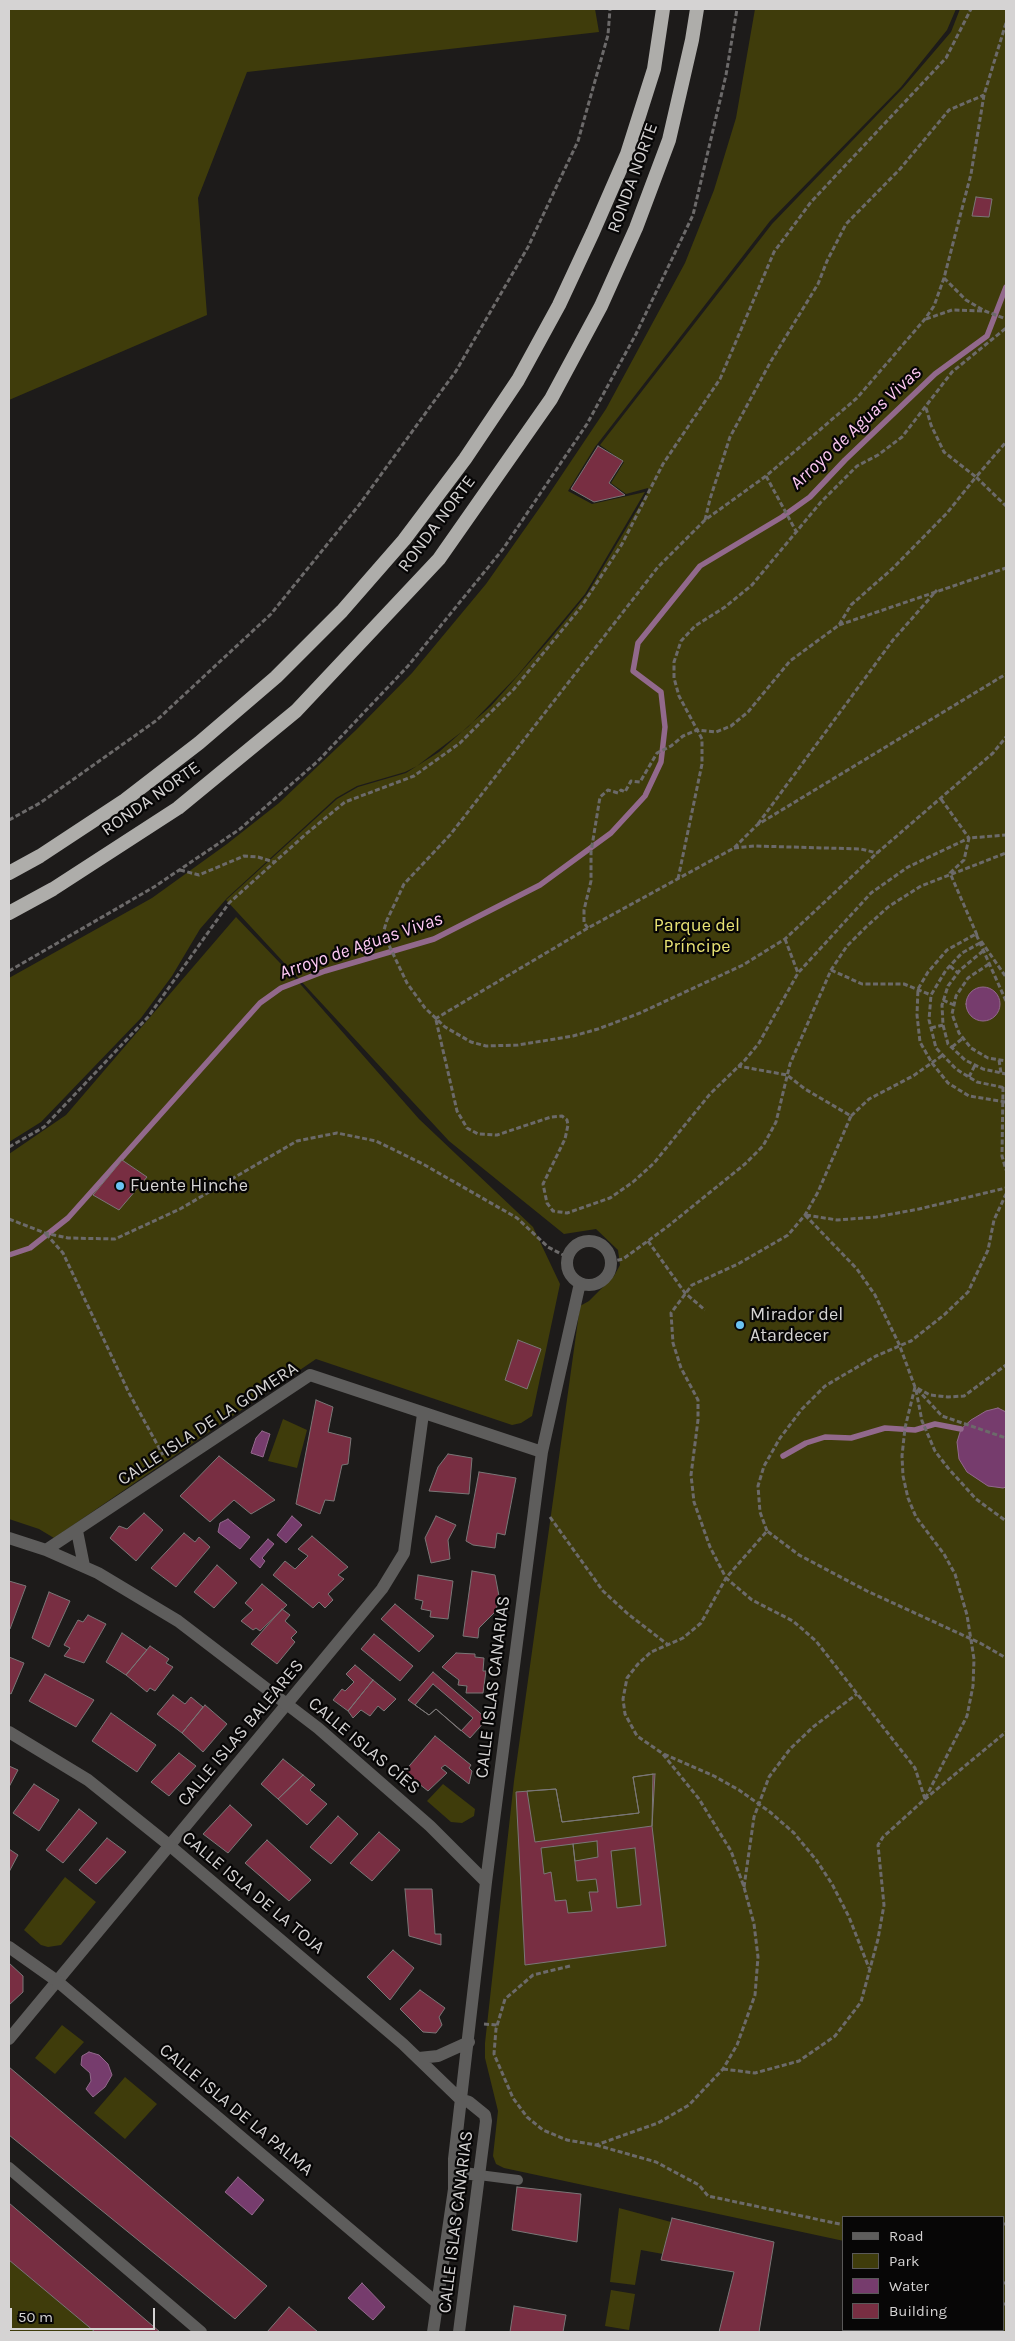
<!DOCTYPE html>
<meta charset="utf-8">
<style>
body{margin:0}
#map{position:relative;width:1015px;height:2341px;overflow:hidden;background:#1d1b1a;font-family:Karla,sans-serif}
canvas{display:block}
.frame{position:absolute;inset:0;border:10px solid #d5d3d3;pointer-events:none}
.legend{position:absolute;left:842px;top:2216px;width:162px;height:115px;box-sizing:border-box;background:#070606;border:1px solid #595858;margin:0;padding:6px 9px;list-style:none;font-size:15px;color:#d5d3d3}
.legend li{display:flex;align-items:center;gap:10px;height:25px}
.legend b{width:25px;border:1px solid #595858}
.scale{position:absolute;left:10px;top:2308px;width:145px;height:22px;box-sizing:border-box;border:2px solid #d5d3d3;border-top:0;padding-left:6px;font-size:15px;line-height:18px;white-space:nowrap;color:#d5d3d3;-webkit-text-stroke:4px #070606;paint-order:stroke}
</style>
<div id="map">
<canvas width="1015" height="2341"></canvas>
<div class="frame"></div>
<ul class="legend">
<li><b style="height:6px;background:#5e5d5c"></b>Road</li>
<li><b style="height:14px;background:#3f3c0b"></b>Park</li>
<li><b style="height:14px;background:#763c6d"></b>Water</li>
<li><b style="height:14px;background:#782e42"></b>Building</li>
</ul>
<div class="scale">50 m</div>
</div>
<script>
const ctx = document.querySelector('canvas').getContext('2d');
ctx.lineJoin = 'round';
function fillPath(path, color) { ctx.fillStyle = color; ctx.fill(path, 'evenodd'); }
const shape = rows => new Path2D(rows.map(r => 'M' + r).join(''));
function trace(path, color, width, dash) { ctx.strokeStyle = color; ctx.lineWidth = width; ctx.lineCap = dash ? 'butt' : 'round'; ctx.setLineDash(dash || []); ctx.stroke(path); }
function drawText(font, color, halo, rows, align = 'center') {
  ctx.font = font + ' Karla,sans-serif'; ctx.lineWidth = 4.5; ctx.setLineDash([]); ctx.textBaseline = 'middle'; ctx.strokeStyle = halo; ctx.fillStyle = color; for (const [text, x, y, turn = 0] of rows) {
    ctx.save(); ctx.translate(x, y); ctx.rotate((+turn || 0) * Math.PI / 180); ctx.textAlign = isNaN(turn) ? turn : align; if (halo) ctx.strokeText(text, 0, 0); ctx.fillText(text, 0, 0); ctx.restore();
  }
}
fillPath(shape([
 [9,9,595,9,599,32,247,72,198,198,207,315,9,400],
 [755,9,956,9,947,30,901,87,770,221,595,447,568,491,592,504,645,492,585,594,517,676,468,727,417,766,405,772,357,786,336,798,227,898,200,929,172,976,141,1018,41,1122,9,1142,9,978,152,898,227,844,279,803,356,730,412,673,486,584,543,503,606,409,685,263,714,190,736,118],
 [960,9,1006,9,1006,2332,938,2332,939,2330,1004,2330,1004,2217,844,2217,844,2241,504,2168,496,2164,493,2156,498,2111,485,2058,485,2043,514,1781,580,1306,589,1301,614,1276,620,1265,618,1250,596,1229,564,1234,449,1141,226,900,337,799,358,787,406,773,439,752,491,706,551,638,587,594,649,490,648,488,626,494,611,483,624,462,600,445,772,224,903,88,951,32],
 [236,917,302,986,419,1119,533,1227,560,1284,532,1416,521,1423,512,1425,316,1359,54,1538,39,1529,9,1519,9,1154,66,1115],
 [283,1419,307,1430,297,1468,268,1461],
 [443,1784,475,1809,474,1816,462,1823,451,1822,427,1801],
 [65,1877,96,1902,61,1945,48,1947,41,1945,24,1930],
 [62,2025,84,2042,55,2074,35,2058],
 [125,2077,157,2104,125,2139,94,2113],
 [619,2208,671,2222,663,2254,641,2250,635,2285,610,2282],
 [9,2260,95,2332,9,2332],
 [611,2290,635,2294,629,2330,605,2326]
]), '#3f3c0b');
const water = shape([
 '966 1004a17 17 0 1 1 34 0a17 17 0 1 1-34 0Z',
 [998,1408,1006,1412,1006,1487,1003,1488,988,1486,967,1472,959,1459,957,1442,961,1429,971,1420,986,1411,998,1408],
 [262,1431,270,1434,263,1457,251,1453,256,1438,262,1431],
 [292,1516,302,1525,286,1543,277,1535,292,1516],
 [228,1519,250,1537,240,1549,218,1532,220,1523,228,1519],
 [268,1539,274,1544,262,1558,265,1561,260,1568,250,1559,268,1539],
 [89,2052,99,2055,108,2064,112,2075,105,2087,93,2097,86,2089,91,2081,90,2073,81,2065,82,2056,89,2052],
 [238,2177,264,2200,252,2215,225,2192,238,2177],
 [362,2283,385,2307,373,2320,348,2298,362,2283]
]);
fillPath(water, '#763c6d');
trace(water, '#92698c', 1);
trace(shape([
 [9,1255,30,1248,68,1218,260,1003,281,988,325,971,434,939,540,885,611,833,645,796,661,762,665,727,661,692,633,671,638,643,700,566,782,517,810,497,845,460,935,374,987,336,1006,287],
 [783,1456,806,1443,825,1437,851,1438,885,1428,915,1430,935,1424,961,1429]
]), '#92698c', 5.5);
const building = shape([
 [976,197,992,199,989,217,972,216,976,197],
 [598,446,623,461,609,483,625,495,594,502,571,489,598,446],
 [122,1160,147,1177,119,1210,93,1195,122,1160],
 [518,1340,541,1349,527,1389,505,1380,518,1340],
 [316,1400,333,1407,328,1432,351,1438,348,1464,342,1465,334,1501,325,1500,320,1514,296,1504,316,1400],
 [448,1454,472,1458,469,1494,429,1491,438,1467,448,1454],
 [219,1456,275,1500,251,1514,234,1500,210,1522,180,1496,219,1456],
 [479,1472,516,1478,505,1535,497,1533,495,1548,473,1545,466,1541,479,1472],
 [144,1513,163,1530,136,1561,110,1538,119,1526,127,1529,144,1513],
 [436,1516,456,1525,448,1540,450,1559,431,1563,425,1538,436,1516],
 [184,1533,195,1542,199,1537,210,1547,176,1587,151,1568,184,1533],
 [312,1536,348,1567,338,1575,344,1579,328,1594,333,1600,325,1608,319,1602,313,1608,273,1575,285,1561,295,1569,308,1556,298,1549,312,1536],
 [217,1565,237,1583,214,1608,194,1592,217,1565],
 [472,1571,495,1575,499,1596,496,1611,479,1628,478,1638,463,1636,472,1571],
 [418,1575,453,1581,448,1619,430,1617,431,1611,421,1609,423,1601,415,1599,418,1575],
 [9,1581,26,1586,10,1629,9,1628,9,1581],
 [262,1584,287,1605,260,1631,256,1628,253,1630,241,1621,253,1610,245,1603,262,1584],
 [49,1592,70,1601,49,1647,32,1638,49,1592],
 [395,1604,434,1636,419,1652,381,1619,395,1604],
 [282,1609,290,1615,285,1621,297,1632,291,1638,295,1642,277,1664,251,1644,282,1609],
 [88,1615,106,1624,84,1663,64,1656,70,1648,64,1645,78,1620,83,1622,88,1615],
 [122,1633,147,1650,126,1675,106,1662,122,1633],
 [374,1634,413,1666,400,1681,361,1649,374,1634],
 [150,1646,169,1659,166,1663,173,1667,155,1691,150,1688,147,1692,126,1675,150,1646],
 [456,1653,475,1654,475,1657,484,1658,483,1671,486,1671,483,1693,466,1693,467,1686,458,1685,459,1680,442,1667,456,1653],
 [9,1657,24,1663,11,1694,9,1693,9,1657],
 [355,1665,373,1680,348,1711,333,1700,342,1689,345,1691,354,1682,346,1674,355,1665],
 [433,1672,487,1719,470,1738,436,1709,429,1715,408,1700,433,1672],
 [45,1674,94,1700,76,1727,29,1701,45,1674],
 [373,1680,396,1699,384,1711,378,1706,370,1716,361,1710,353,1718,348,1711,373,1680],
 [433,1684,473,1718,461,1731,436,1709,429,1715,415,1705,433,1684],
 [173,1695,185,1704,191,1697,203,1707,182,1733,157,1714,173,1695],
 [205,1705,227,1724,203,1752,182,1733,205,1705],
 [111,1713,156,1745,137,1772,92,1741,111,1713],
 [435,1736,471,1765,469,1768,472,1771,469,1784,445,1765,441,1768,447,1773,428,1791,404,1772,435,1736],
 [179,1753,196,1766,169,1796,151,1782,179,1753],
 [283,1759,303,1775,278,1799,261,1784,283,1759],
 [9,1766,18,1770,9,1787,9,1766],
 [653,1774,652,1826,535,1842,527,1791,556,1789,562,1822,639,1813,633,1777,653,1774],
 [655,1774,652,1826,666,1946,525,1965,516,1792,556,1789,562,1822,639,1813,633,1777,655,1774],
 [303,1775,315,1785,310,1790,327,1804,307,1825,278,1799,303,1775],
 [34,1784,59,1800,39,1831,13,1813,34,1784],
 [230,1805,252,1825,228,1853,203,1834,230,1805],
 [79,1809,97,1823,63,1863,46,1850,79,1809],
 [338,1816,358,1834,331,1864,310,1847,338,1816],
 [379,1832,400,1850,372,1881,350,1863,379,1832],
 [107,1838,126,1852,96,1884,79,1870,107,1838],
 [267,1840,311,1880,289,1901,245,1863,267,1840],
 [597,1841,598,1857,575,1861,573,1844,597,1841],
 [573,1844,577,1881,596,1879,598,1892,589,1892,592,1911,568,1913,566,1900,555,1901,551,1872,544,1874,541,1848,573,1844],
 [635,1848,641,1905,617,1908,611,1851,635,1848],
 [9,1849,18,1855,9,1872,9,1849],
 [405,1889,432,1889,435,1934,441,1934,441,1945,409,1936,405,1889],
 [393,1950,414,1968,390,2000,367,1977,393,1950],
 [9,1963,23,1976,23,1992,9,2005,9,1963],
 [420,1990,445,2008,439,2017,442,2025,436,2033,423,2032,400,2009,420,1990],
 [9,2067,267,2286,235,2319,9,2135,9,2067],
 [517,2187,581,2194,577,2242,512,2230,517,2187],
 [9,2203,160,2332,95,2332,9,2260,9,2203],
 [672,2218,774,2242,759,2332,719,2332,734,2272,661,2260,672,2218],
 [514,2306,566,2315,563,2332,510,2332,514,2306],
 [289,2307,318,2332,267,2332,289,2307]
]);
fillPath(building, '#782e42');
trace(building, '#7a7777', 1);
trace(shape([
 [1006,23,984,95,971,174,944,278,934,306,925,319,857,398,766,476,705,520,658,567,450,835,404,884,387,920,384,930,386,939,407,983,425,1008,445,1027,471,1042,486,1046,518,1045,573,1036,598,1029,640,1013,743,965,785,939,877,853,993,753,1006,737],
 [944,278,966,300,985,311,1006,319],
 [926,319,952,310,983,311],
 [926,408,931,425,944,452,976,477,1006,442],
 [766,476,797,533],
 [705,520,710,499,730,437,771,361,818,284,827,261,846,224,900,169,949,110,984,95],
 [839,625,1006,568],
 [9,820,40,803,157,720,271,614,359,505,456,371,528,247,578,141,608,35,610,9],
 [758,824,893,640,937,590],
 [734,848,755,846,861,849,877,853],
 [180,870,199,875,244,856,258,857,274,862],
 [678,879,702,764,702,739,679,696,674,678,674,662,681,641,695,626,725,607,752,585,821,502,857,466,878,455,902,437,952,372,1006,328],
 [588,928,584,923,584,910,591,881,591,852,600,797,608,790,618,793,621,790,625,792,631,781,640,782,657,753,671,746,683,736,697,730,716,732,731,726,748,712,790,661,839,625,851,605,892,569,947,513,976,477,1006,506],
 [977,935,950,873,964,860,969,838,1006,835],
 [785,939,798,973],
 [981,941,1006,977],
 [980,943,962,953,946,970,931,995,929,1020,936,1048,956,1069,977,1082,1006,1088],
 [983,951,960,970,948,986,942,1005,943,1025,948,1044,965,1060,983,1069,1006,1074],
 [989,964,968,978,956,996,952,1014,959,1033,971,1048,988,1058,1006,1061],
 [950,966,958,973],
 [831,970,862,984,904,984,931,995],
 [9,971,154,887,240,829,318,761,408,666,503,549,587,424,636,334,693,215,726,75,737,9],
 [943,1000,954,1005],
 [1006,1001,976,934,947,950,928,972,918,989,917,1015,920,1042,932,1063,948,1083,969,1096,1006,1102],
 [435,1019,588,928,734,848,757,825,1006,674],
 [436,1020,457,1111,467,1128,478,1134,497,1135,551,1117,562,1116,567,1120,568,1125,565,1139,543,1184,547,1203,553,1211,567,1213,610,1198,633,1182,654,1163,710,1094,745,1060,759,1043,798,973,871,893,908,867,969,838,941,799],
 [931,1028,943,1025],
 [952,1047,963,1038],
 [999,1060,1001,1073],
 [969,1077,975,1065],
 [1003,1087,1002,1156,1006,1170],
 [851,1116,869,1099,913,1076,943,1055],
 [9,1147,44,1127,148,1017,229,903,306,834,345,802,414,776,460,743,514,689,581,607,622,544,663,464,720,379,774,252,811,202,946,58,971,9],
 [805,1215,857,1269,875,1295,899,1344,915,1387,930,1395,948,1397,964,1396,1006,1365],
 [806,1215,837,1220,876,1217,919,1209,1006,1188],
 [9,1219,45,1233,68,1238,115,1239,180,1209,297,1141,337,1133,376,1141,423,1164,517,1218,548,1247,567,1257],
 [46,1234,63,1253,129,1393,163,1455],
 [648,1241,685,1293,705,1310],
 [610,1262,623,1259,667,1227,745,1164,763,1146,776,1122,790,1064,831,970,847,946,866,927,888,907,921,886,1006,853],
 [915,1387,905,1428,902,1456,903,1476,908,1498,916,1517,944,1554,955,1574,967,1615,974,1659,973,1686,967,1716,926,1797],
 [917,1389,942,1416,1006,1438],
 [916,1390,922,1421,935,1451,948,1468,976,1499,1006,1521],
 [550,1517,603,1591,628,1614,667,1644],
 [767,1531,760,1512,758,1486,764,1466,780,1438,802,1409,825,1386,876,1356,911,1341,944,1315,968,1292,988,1250,994,1220,1006,1194],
 [664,1754,714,1776,739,1790,770,1812,794,1833,817,1861,832,1884,849,1917,869,1968],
 [925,1799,915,1768,816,1641,793,1621,752,1600,726,1578,767,1531,799,1555,867,1591,980,1643,1006,1658],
 [744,1887,754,1817,769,1777,790,1749,813,1727,857,1694],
 [570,1966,533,1975,505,1999,496,2029,494,2054,513,2098,527,2117,543,2130,567,2140,596,2145,658,2123,689,2105,723,2069,737,2045,755,1995,758,1957,754,1924,744,1887,731,1851,699,1799,662,1753,637,1736,625,1714,623,1699,627,1678,638,1664,651,1652,683,1638,701,1623,726,1578,710,1547,694,1502,691,1475,698,1420,698,1400,681,1368,673,1343,671,1313,692,1285,738,1264,788,1235,805,1215,818,1192,851,1116,805,1089,787,1075,738,1066],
 [484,2024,497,2025],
 [723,2069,755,2073,799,2061,835,2036,861,2002,878,1939,884,1905,878,1845,883,1837,925,1799,1006,1732],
 [596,2145,656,2162,699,2185,708,2196,844,2225],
 [1004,2224,1006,2224],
 [1004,2284,1006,2282],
 [1004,2304,1006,2304]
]), '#6c6a6a', 3, [5, 2.5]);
trace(shape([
 [479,2175,518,2180],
 [937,2332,940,2330]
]), '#5e5d5c', 10);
trace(shape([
 [9,2039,286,1705]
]), '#5e5d5c', 12);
trace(shape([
 '567 1263a22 22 0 1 1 44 0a22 22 0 1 1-44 0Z',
 [77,1531,84,1566],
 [9,1538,46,1550,98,1573,178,1621,318,1728,430,1826,486,1882],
 [46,1550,310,1375,542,1452],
 [286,1705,382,1589,404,1553,423,1414],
 [9,1732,88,1780,169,1845,403,2044,460,2099,469,2102,485,2115,486,2121,459,2332],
 [9,1947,57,1981,437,2303],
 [419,2058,438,2056,469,2042],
 [9,2168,201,2332],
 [455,2172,479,2175],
 [433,2332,454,2189,454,2159,486,1882,536,1496,542,1452,580,1283]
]), '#5e5d5c', 12);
trace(shape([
 [9,873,40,856,125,800,199,743,276,677,342,611,404,540,465,459,518,380,559,305,593,232,627,154,654,69,663,9],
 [9,913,53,889,178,808,296,711,439,559,551,399,601,306,636,228,669,140,692,40,697,9]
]), '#aeadaa', 14);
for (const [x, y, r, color] of [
 [120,1186,5,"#6bc3f2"],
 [740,1325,5,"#6bc3f2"]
]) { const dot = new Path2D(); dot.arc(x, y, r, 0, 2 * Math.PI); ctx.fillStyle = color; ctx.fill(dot); trace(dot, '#070606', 2); }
drawText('18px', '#d5d3d3', '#070606', [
 ["RONDA NORTE",633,178,-70],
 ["RONDA NORTE",437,524,-53],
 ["RONDA NORTE",151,799,-35],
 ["CALLE ISLA DE LA GOMERA",208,1424,-33],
 ["CALLE ISLAS CANARIAS",493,1687,-83],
 ["CALLE ISLAS BALEARES",241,1733,-50],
 ["CALLE ISLAS CÍES",364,1746,40],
 ["CALLE ISLA DE LA TOJA",253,1893,40],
 ["CALLE ISLA DE LA PALMA",236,2110,40],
 ["CALLE ISLAS CANARIAS",456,2222,-83]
]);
drawText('18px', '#e9e374', '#070606', [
 ["Parque del",697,926],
 ["Príncipe",697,947]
]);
drawText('18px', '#d5d3d3', '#070606', [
 ["Fuente Hinche",130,1186],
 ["Mirador del",750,1315],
 ["Atardecer",750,1336]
], 'left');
drawText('italic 19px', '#fdc8f2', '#070606', [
 ["Arroyo de Aguas Vivas",856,428,-43],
 ["Arroyo de Aguas Vivas",361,946,-19]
]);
</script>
